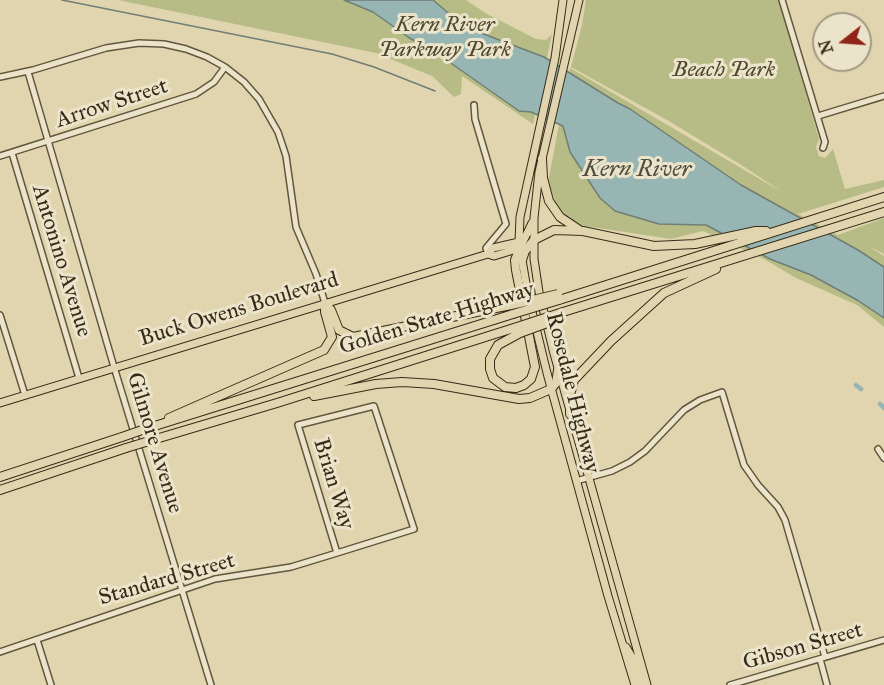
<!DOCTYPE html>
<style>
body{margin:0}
#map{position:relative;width:884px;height:685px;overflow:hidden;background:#e0d5ae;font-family:"IM FELL Great Primer",serif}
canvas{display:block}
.north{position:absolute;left:812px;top:12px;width:60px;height:60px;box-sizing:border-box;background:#ebe4ca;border:2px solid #a39a83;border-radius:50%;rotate:253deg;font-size:16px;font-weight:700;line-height:24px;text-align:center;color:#382b19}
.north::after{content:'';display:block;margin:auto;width:21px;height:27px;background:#8f2418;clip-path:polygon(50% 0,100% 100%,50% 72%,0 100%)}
</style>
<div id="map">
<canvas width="884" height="685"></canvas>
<div class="north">N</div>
</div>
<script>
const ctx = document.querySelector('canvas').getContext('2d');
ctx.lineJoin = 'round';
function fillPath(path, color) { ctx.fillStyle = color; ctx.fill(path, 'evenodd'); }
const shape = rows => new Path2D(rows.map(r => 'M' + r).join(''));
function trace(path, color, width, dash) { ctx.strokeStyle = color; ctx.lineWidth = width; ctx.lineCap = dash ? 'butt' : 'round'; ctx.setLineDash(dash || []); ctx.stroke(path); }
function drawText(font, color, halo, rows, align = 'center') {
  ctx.font = font + ' "IM FELL Great Primer",serif'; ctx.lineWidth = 6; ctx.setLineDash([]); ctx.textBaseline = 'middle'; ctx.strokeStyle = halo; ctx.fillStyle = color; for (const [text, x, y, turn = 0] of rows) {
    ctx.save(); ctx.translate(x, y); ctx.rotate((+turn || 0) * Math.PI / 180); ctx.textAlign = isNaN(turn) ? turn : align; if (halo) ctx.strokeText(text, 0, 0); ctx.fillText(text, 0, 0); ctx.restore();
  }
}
fillPath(shape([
 [118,0,466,0,487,14,536,39,546,40,552,34,533,124,462,76,461,94,454,97,432,76,376,53],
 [586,0,779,0,819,139,816,147,819,156,825,158,833,149,845,189,884,180,884,187,798,214,838,235,884,218,884,254,868,246,884,256,884,327,857,305,796,278,764,259,703,231,671,239,579,225,558,209,548,182,570,68,782,192,743,166,667,120,571,67,582,25]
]), '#b7bc87');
const water = shape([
 [344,0,433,0,453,17,481,33,544,57,618,103,630,109,741,185,858,250,884,267,884,318,857,300,811,275,770,259,706,225,659,224,615,211,600,198,570,152,563,126,531,112,519,111,445,59,408,37,373,12,344,0]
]);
fillPath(water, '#97b6b3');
trace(water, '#717e75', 1.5);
trace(shape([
 [62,0,332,54,374,67,435,91]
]), '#717e75', 1.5);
trace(shape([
 [856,385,861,389],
 [880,404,884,408]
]), '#97b6b3', 4.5);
const minor = shape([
 [782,0,825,142,823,148],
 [28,72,114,367,211,685],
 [0,77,33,70,106,48,139,43,164,44,186,49,207,57,225,67,244,82,259,99,278,132,286,156,296,227,316,274,325,303],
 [474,105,475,119,506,224,486,248,488,254],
 [818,116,884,96],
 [12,153,79,378],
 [0,156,196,94,214,82,225,67],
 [0,315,25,395],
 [878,449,884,458],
 [576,481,612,471,630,462,645,451,684,410,700,400,722,392,744,465,758,485,778,507,785,520,825,657],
 [37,640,51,685],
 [0,652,215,579,291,567,337,553,414,529,374,406,298,425,337,553],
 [820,659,827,685],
 [730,685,884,640]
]);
const major = shape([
 [563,0,555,58,520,217,519,242,528,295,547,373,608,596,635,685],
 [579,0,539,172,534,218,534,259,539,292,553,350,647,685],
 [520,248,532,223],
 [488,254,494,256,520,248],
 [0,403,488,254,493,248,519,242],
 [626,647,632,657,641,685]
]);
const highway = shape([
 [542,159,543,178,549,201,560,217,581,231],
 [520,248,515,260,516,270,535,367,531,379,524,385,516,388,505,387,493,378,490,369,490,359,498,345,520,333],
 [522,260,525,251,534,240,554,230,583,231,654,246,695,244,756,231,766,231],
 [559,300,884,197],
 [325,303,331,310,339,330,353,337,511,305],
 [563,312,884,212],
 [314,396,376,384,402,382,434,384,519,399,530,398,551,389,556,383,558,370],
 [570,414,570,395,574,380,611,341,664,293,716,269],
 [169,418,324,350,332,337,325,312,325,303],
 [145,429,513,314],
 [149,441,277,403,517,327],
 [0,477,122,437],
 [0,490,126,448]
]);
trace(minor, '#62563e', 8);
trace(major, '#382b19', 9);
trace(highway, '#382b19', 10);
trace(minor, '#ebe4ca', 5);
trace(major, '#e0d5ae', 7);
trace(highway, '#e0d5ae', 8);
const highwayBridge = shape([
 [511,305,558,294],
 [513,314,559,300],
 [517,327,563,312],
 [520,333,561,318],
 [122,437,145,429],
 [126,448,149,441]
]);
trace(highwayBridge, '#382b19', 10, []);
trace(highwayBridge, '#e0d5ae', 8);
drawText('italic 22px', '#51482f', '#ebe4ca', [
 ["Kern River",445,26],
 ["Parkway Park",445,51],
 ["Beach Park",724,71]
]);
drawText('22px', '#382b19', '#ebe4ca', [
 ["Arrow Street",112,104,-18],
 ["Antonino Avenue",61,261,73],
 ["Buck Owens Boulevard",239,310,-17],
 ["Golden State Highway",437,319,-17],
 ["Rosedale Highway",572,393,76],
 ["Gilmore Avenue",154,443,73],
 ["Brian Way",333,484,73],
 ["Standard Street",167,580,-16],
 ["Gibson Street",803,647,-16]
]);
drawText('italic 24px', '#504e40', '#ebe4ca', [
 ["Kern River",637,170]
]);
</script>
